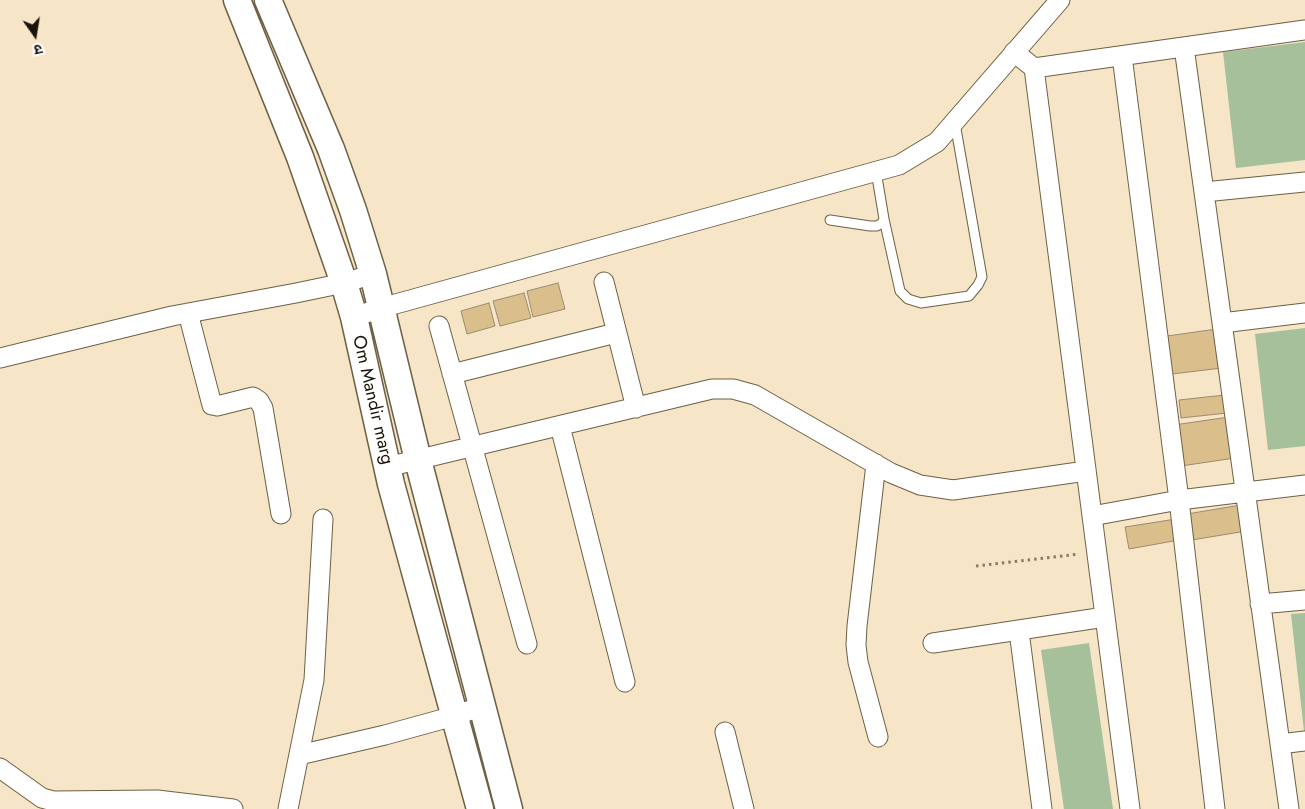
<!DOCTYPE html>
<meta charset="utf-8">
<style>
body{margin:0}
#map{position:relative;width:1305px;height:809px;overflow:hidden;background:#f6e5c6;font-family:Jost,"Noto Sans Devanagari",sans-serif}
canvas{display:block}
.north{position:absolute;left:10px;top:10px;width:50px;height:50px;-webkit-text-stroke:4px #fff;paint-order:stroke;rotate:167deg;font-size:14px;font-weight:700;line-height:20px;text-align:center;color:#191308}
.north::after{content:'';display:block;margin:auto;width:18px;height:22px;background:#191308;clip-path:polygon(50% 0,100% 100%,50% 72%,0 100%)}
</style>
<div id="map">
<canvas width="1305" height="809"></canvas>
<div class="north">उ</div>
</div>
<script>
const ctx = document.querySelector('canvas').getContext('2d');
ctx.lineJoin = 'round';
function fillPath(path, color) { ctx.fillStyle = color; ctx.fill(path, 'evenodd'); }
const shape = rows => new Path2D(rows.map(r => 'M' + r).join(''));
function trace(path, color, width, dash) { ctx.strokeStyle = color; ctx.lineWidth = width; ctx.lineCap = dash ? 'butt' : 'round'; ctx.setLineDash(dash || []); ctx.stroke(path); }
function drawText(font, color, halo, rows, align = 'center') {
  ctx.font = font + ' Jost,sans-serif'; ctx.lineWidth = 5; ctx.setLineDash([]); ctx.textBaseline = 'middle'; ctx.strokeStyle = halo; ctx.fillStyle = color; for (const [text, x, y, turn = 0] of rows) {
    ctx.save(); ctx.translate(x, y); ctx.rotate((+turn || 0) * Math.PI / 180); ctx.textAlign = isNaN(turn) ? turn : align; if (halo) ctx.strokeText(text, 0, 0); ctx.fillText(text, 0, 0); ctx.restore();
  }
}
fillPath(shape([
 [1305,42,1305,160,1236,168,1223,52],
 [1305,328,1305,446,1268,450,1255,334],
 [1305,613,1305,731,1304,731,1291,614],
 [1089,643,1113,809,1064,809,1041,650]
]), '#a5c09b');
const building = shape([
 [558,283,565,309,533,317,527,291,558,283],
 [524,293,531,318,500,326,493,301,524,293],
 [489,303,495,326,467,334,461,311,489,303],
 [1217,329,1222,368,1172,374,1167,336,1217,329],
 [1225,395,1227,413,1181,418,1179,400,1225,395],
 [1229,417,1235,458,1181,466,1174,425,1229,417],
 [1241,505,1246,531,1192,540,1187,514,1241,505],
 [1176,519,1179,540,1129,549,1125,527,1176,519]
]);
fillPath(building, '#dabf8c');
trace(building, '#9a8b6e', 1);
const lane = shape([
 [884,219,900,291,908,299,921,303,969,296,978,285,982,277,955,123],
 [830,220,870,226,877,226,882,223,884,219,876,171]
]);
const street = shape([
 [1184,47,1289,809],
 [1014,52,1034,68,1130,809],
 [1122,56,1179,500,1215,809],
 [1034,68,1305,30],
 [1204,192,1305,182],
 [604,282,636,408],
 [188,313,212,405,217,406,253,397,259,401,263,408,281,514],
 [354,317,381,308,899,165,937,142,1060,0],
 [1222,323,1305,313],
 [439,326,527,644],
 [0,358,172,316,296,293,344,283,373,274],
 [452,374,616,333],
 [560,426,625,682],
 [876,464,857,626,856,645,858,662,878,737],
 [387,467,712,389,733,389,755,395,891,473,920,485,953,490,1086,471],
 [1092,516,1179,500,1305,485],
 [1260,604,1305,600],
 [1019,631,1042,809],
 [933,643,1105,617],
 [725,732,744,809],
 [1280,744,1305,741],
 [299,755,385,735,454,716,482,706],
 [0,768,42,798,53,801,157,800,233,809],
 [288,809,314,680,323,519]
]);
const secondary = shape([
 [237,0,300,157,344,283,354,317,391,484,480,809],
 [268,0,331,149,353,210,373,274,418,460,509,809]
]);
trace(lane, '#6e6045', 11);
trace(street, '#6e6045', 21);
trace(secondary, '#6e6045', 29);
trace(shape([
 [976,566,1079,554]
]), '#887d68', 3, [2.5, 4]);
trace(lane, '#fff', 9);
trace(street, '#fff', 19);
trace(secondary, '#fff', 26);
drawText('18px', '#191308', '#fff', [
 ["Om Mandir marg",372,400,77]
]);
</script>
